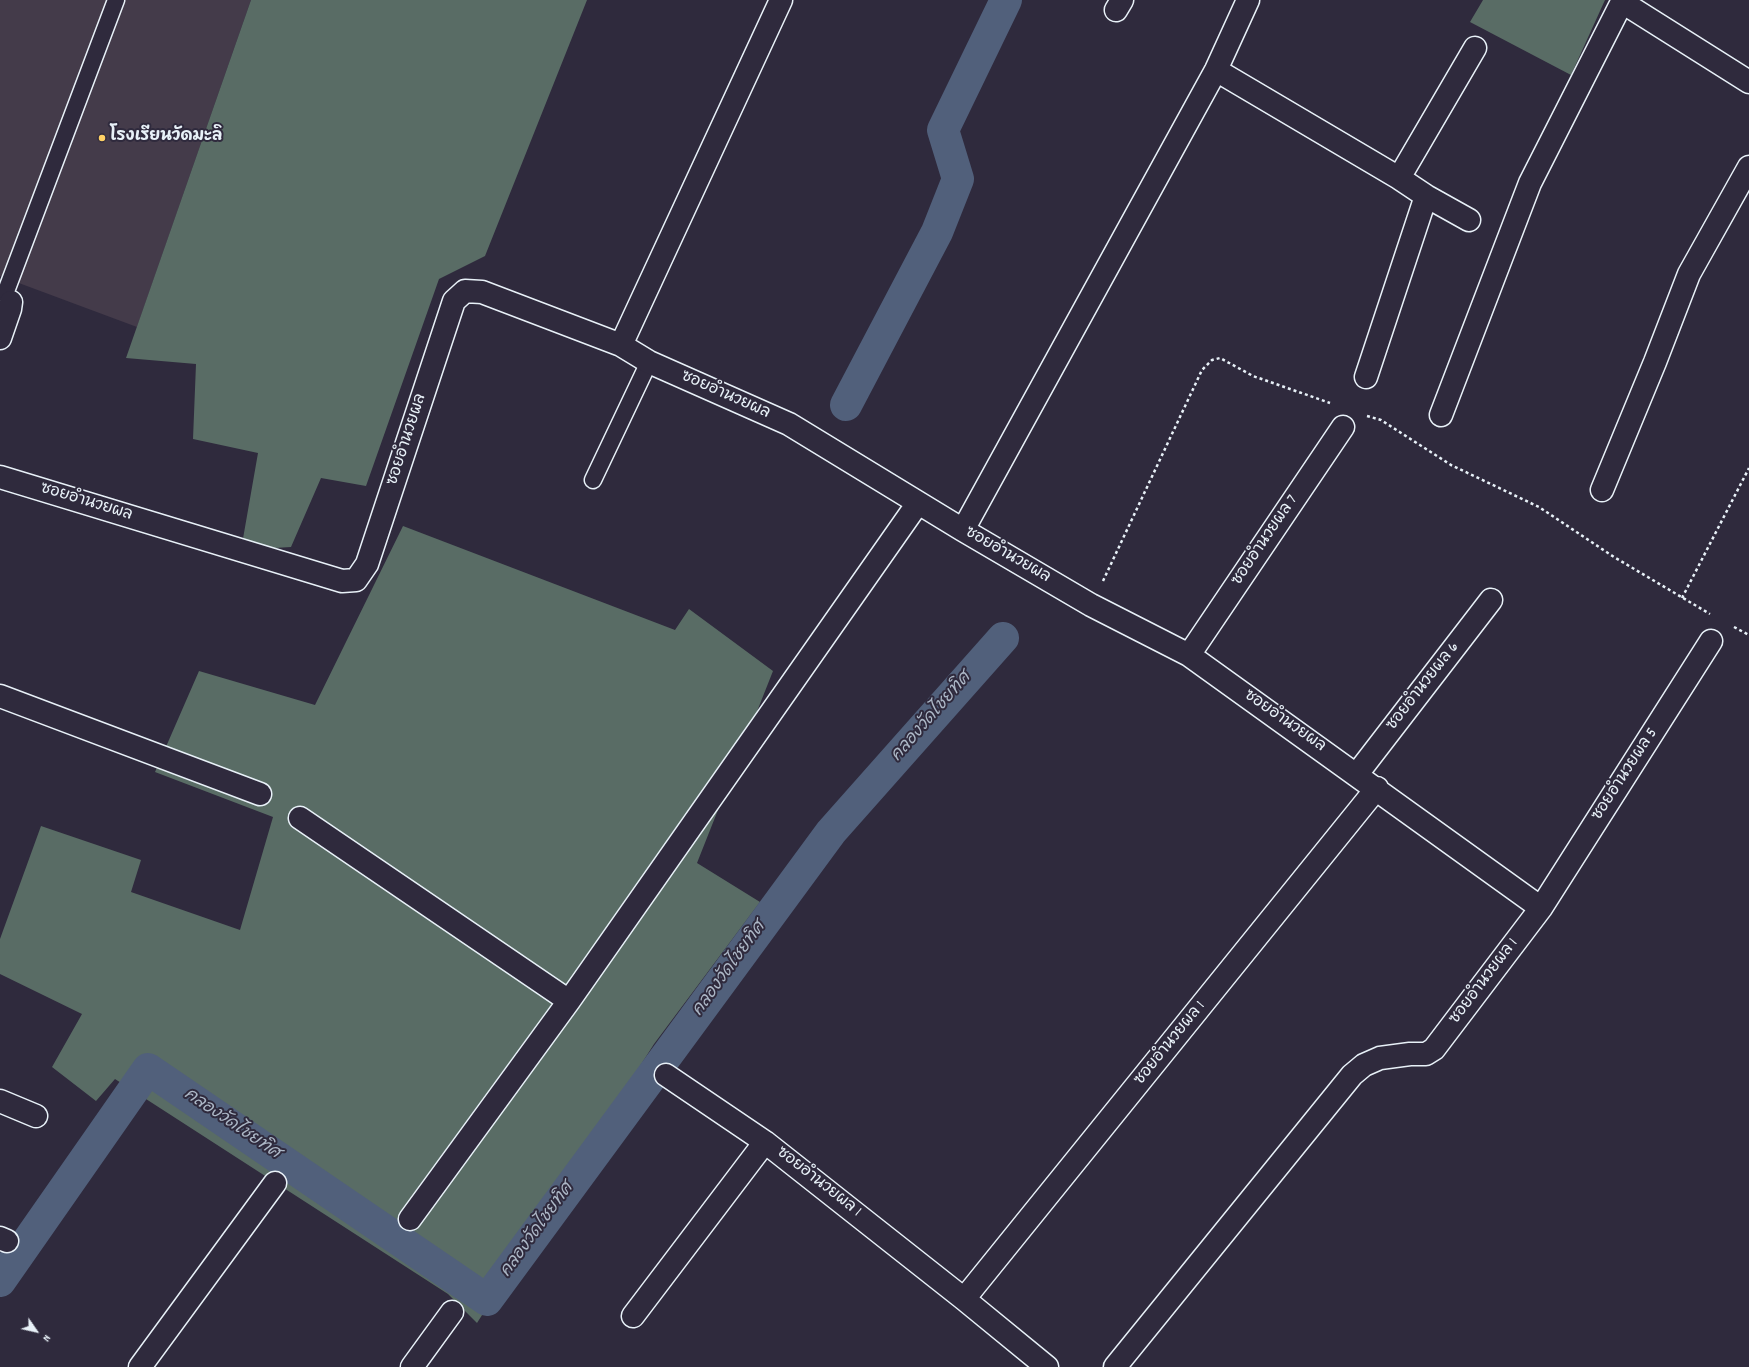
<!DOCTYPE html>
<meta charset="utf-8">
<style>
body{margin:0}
#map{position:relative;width:1749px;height:1367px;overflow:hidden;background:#2f2a3d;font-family:Dekko,sans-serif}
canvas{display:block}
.north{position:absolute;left:16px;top:1311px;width:40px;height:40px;-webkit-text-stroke:3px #2f2a3d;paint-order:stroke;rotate:124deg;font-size:11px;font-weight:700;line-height:16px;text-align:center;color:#e8f1f8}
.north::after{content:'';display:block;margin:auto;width:14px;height:18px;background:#e8f1f8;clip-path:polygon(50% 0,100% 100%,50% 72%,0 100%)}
</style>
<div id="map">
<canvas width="1749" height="1367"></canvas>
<div class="north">N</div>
</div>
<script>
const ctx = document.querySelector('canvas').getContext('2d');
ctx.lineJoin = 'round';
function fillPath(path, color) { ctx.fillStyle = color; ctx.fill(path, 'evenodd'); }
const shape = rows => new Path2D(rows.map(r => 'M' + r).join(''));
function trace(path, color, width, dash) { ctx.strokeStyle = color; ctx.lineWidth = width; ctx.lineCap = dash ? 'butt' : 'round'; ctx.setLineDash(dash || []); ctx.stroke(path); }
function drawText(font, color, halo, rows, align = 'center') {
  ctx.font = font + ' Dekko,"Playpen Sans Thai",sans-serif'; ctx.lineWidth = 4; ctx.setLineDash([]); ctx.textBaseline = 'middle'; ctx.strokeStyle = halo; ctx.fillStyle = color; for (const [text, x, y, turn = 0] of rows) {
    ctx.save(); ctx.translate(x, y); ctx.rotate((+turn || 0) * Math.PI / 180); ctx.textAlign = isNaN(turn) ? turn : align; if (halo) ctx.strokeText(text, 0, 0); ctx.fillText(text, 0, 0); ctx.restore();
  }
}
fillPath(shape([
 [0,0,251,0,137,327,0,276]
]), '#443b4a');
fillPath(shape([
 [251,0,587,0,485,256,439,279,366,486,321,478,291,547,241,550,258,453,193,439,196,364,126,358],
 [1483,0,1605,0,1571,75,1470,22],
 [403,526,675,630,689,609,773,671,697,863,760,902,654,1044,477,1323,448,1294,115,1079,96,1101,52,1067,82,1014,0,974,0,939,41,826,141,860,131,892,240,930,273,817,155,772,199,671,315,705]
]), '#596c65');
trace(shape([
 [846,405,937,232,958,179,943,130,1006,0],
 [0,1281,148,1069,487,1300,831,832,1003,638]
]), '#51607b', 32);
const lane = shape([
 [5,294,116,0],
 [593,480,649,362]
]);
const street = shape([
 [1622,2,1749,82],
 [1116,10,1122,0],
 [1216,70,1399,178,1426,196,1366,377],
 [1399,178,1475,48],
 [1426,196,1469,220],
 [0,338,10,309,11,302],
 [621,345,781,0],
 [1441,415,1530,183,1623,0],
 [0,477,342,581,356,580,367,564,454,301,465,291,482,292,621,345,649,362,789,424,963,530,1091,605,1189,655,1541,908],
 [1602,490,1655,362,1689,274,1749,167],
 [963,530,1216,70,1248,0],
 [1189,655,1343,427],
 [0,696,260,794],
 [1357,774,1491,600],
 [300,818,569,1001],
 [666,1075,765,1142,964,1299,1047,1367],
 [0,1101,36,1116],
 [410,1219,569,1001,918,503],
 [0,1238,7,1241],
 [964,1299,1377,788],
 [633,1316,765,1142],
 [140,1367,275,1183],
 [412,1367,452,1312],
 [1115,1367,1352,1075,1364,1065,1380,1058,1410,1054,1426,1054,1434,1049,1541,908,1711,641]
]);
trace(lane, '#e8f1f8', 19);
trace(street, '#e8f1f8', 25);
trace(shape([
 [1367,416,1381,420,1451,465,1539,507,1614,557,1710,614],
 [1103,581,1202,370,1212,360,1220,358,1253,376,1330,403],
 [1682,598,1749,468],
 [1734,627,1749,635]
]), '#e8f1f8', 2.5, [3, 3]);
trace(lane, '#2f2a3d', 16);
trace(street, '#2f2a3d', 22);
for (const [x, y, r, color] of [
 [102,138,4,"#ffd166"]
]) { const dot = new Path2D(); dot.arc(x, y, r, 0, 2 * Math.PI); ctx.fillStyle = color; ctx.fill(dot); trace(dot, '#2f2a3d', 1.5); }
drawText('bold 16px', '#e8f1f8', '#2f2a3d', [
 ["โรงเรียนวัดมะลิ",110,138]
], 'left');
drawText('16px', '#e8f1f8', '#2f2a3d', [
 ["ซอยอำนวยผล",725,396,24],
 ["ซอยอำนวยผล",408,440,-72],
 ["ซอยอำนวยผล",86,503,17],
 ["ซอยอำนวยผล 7",1266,541,-56],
 ["ซอยอำนวยผล",1007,556,30],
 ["ซอยอำนวยผล 6",1424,687,-52],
 ["ซอยอำนวยผล",1284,722,35],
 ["ซอยอำนวยผล 5",1626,775,-57],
 ["ซอยอำนวยผล 1",1485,982,-53],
 ["ซอยอำนวยผล 1",1171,1044,-51],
 ["ซอยอำนวยผล 1",818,1183,38]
]);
drawText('italic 17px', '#acb7c6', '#2f2a3d', [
 ["คลองวัดไชยทิศ",932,718,-49],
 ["คลองวัดไชยทิศ",730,970,-54],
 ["คลองวัดไชยทิศ",231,1125,34],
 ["คลองวัดไชยทิศ",538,1231,-54]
]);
</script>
